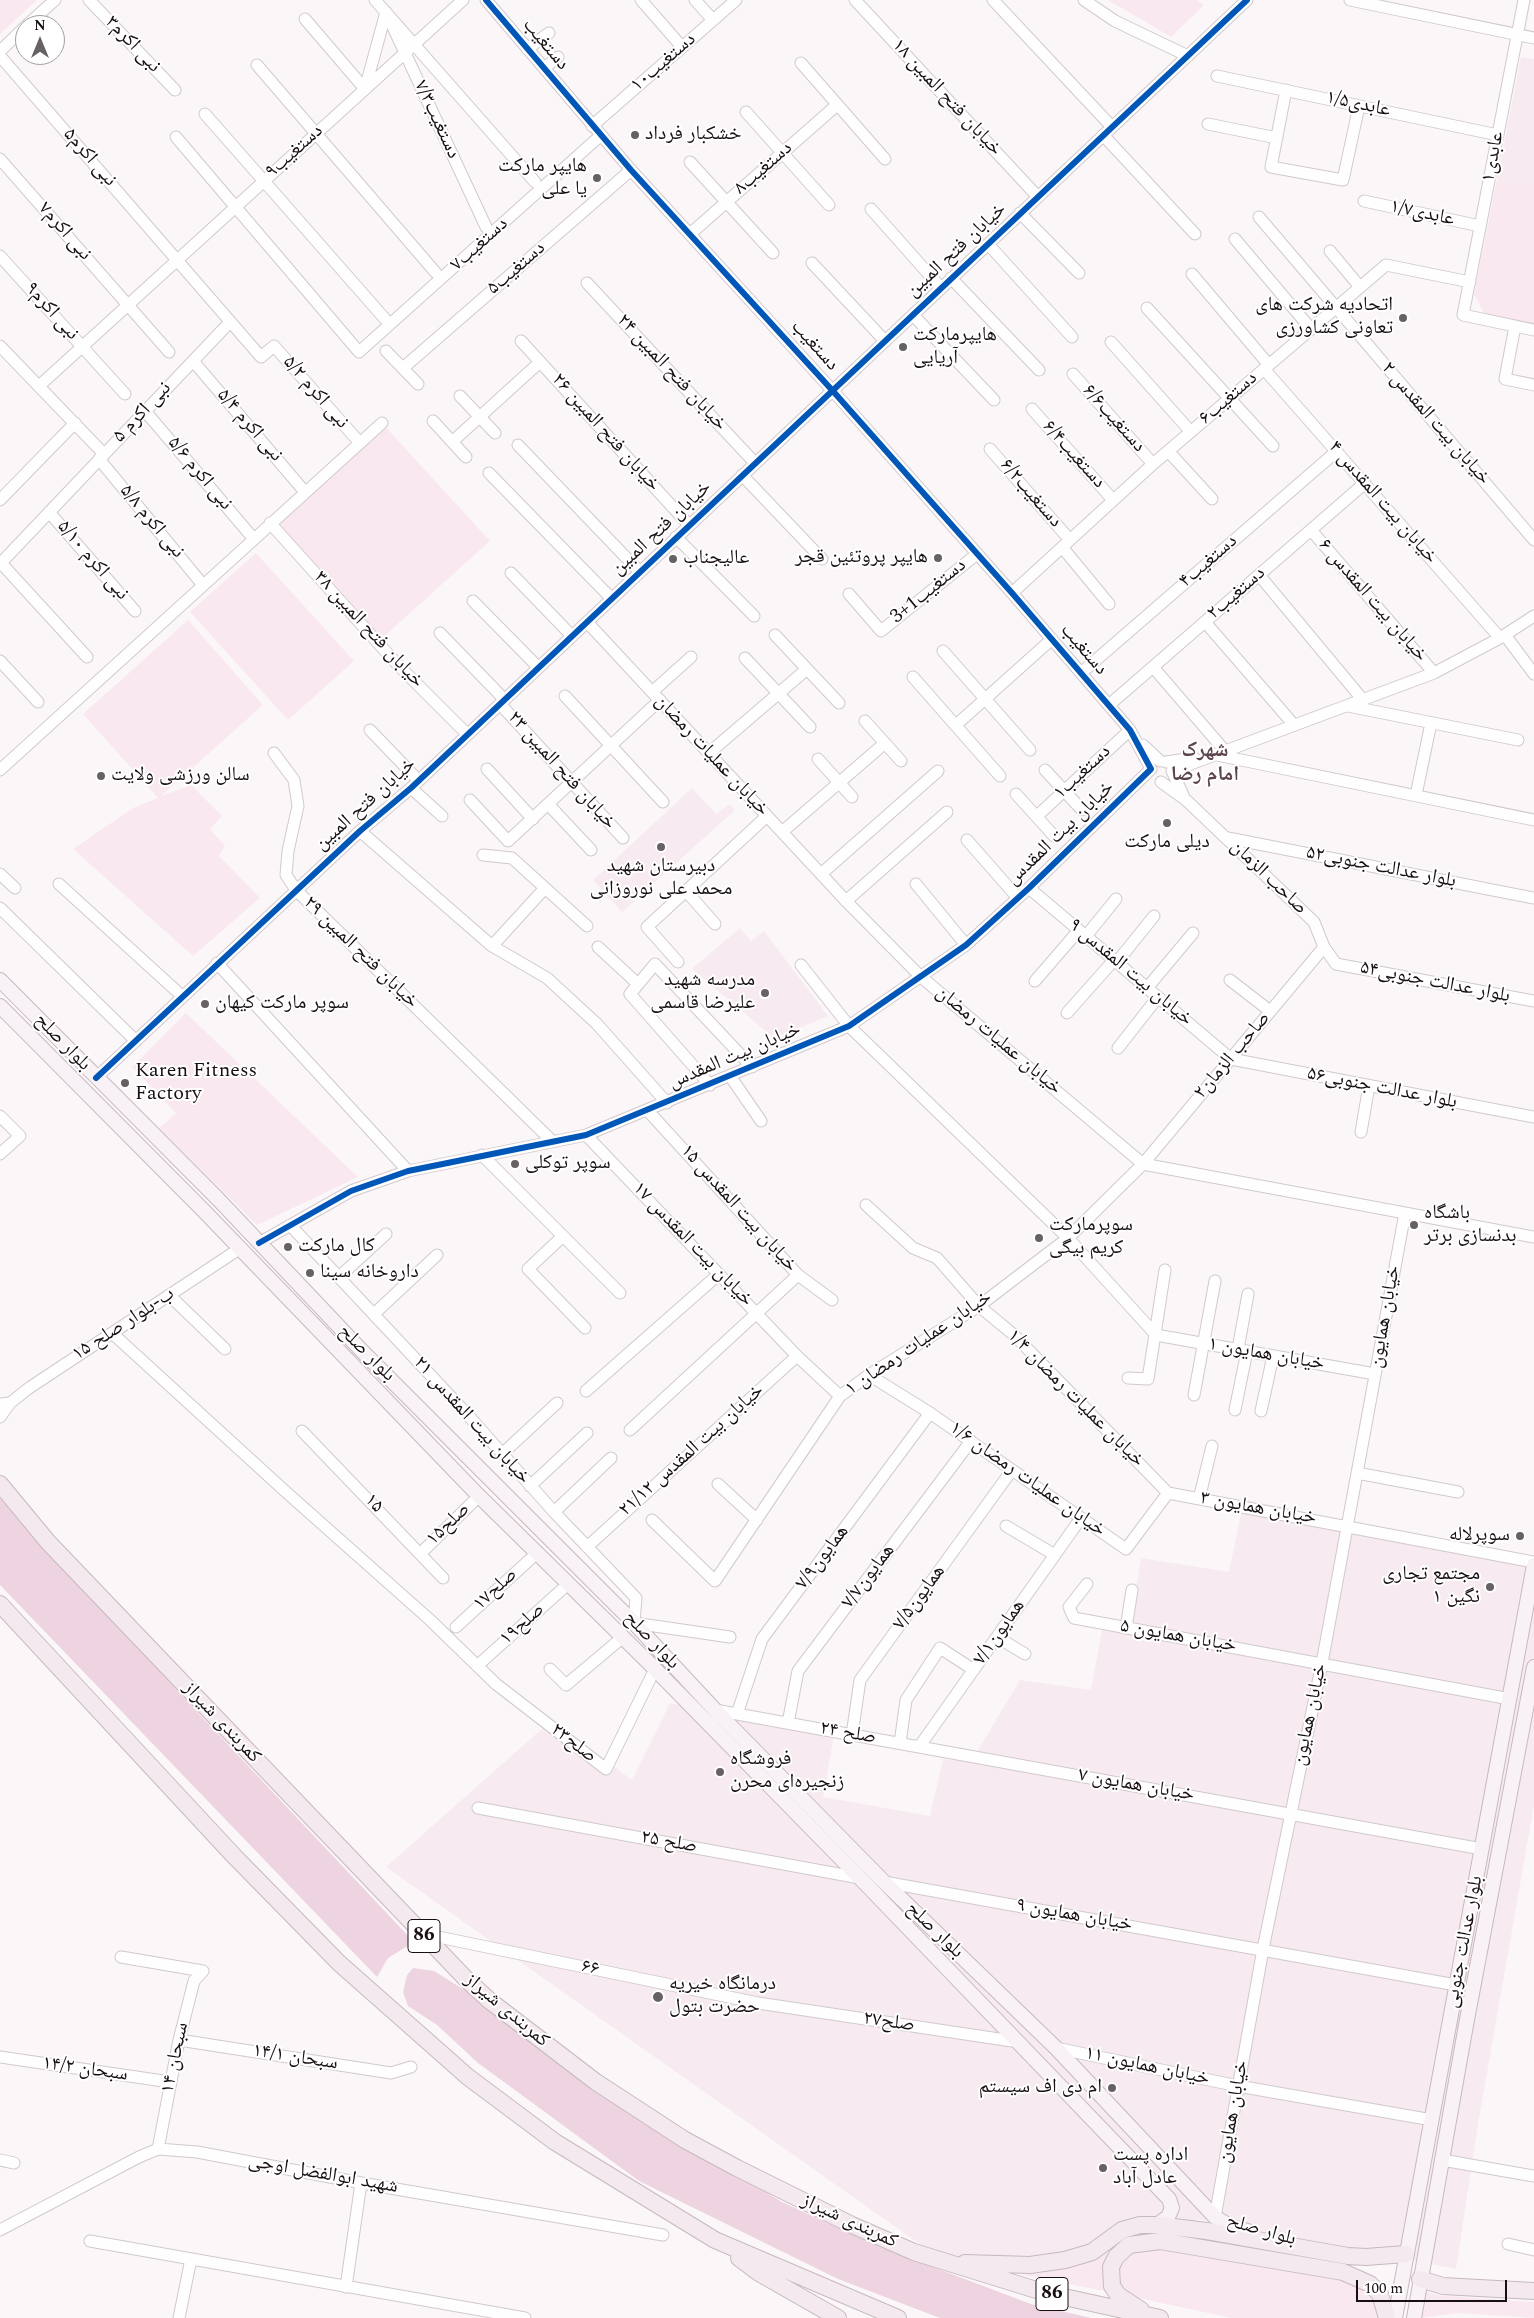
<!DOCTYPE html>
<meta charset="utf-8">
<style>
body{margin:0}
#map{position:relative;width:1534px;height:2318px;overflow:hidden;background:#fbf7f9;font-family:Spectral,serif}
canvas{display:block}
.north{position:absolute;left:15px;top:15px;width:50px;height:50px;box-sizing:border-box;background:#fff;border:1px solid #a39fa1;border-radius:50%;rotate:0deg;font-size:14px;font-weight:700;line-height:20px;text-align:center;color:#180f13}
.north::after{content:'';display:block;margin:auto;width:18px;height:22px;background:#676064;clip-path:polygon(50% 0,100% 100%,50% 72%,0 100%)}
.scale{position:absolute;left:1356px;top:2280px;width:151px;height:22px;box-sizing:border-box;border:2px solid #180f13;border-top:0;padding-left:6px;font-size:15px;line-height:18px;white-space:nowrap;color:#180f13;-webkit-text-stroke:4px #fff;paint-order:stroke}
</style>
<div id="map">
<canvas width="1534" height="2318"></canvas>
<div class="north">N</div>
<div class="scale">100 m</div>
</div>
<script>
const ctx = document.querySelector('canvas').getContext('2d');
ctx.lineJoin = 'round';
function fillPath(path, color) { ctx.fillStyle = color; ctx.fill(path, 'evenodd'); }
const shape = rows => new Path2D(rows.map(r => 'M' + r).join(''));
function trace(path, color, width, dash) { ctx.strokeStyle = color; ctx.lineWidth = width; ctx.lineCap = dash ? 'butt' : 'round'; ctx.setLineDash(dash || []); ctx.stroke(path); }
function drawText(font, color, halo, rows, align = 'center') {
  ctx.font = font + ' Spectral,"Noto Naskh Arabic",serif'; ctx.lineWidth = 4; ctx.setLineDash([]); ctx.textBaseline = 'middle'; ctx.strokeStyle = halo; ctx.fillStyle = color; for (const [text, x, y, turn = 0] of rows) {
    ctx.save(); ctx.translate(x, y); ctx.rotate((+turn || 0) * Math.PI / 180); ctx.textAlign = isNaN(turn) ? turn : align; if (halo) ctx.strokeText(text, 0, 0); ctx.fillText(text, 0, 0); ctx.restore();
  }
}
fillPath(shape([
 [1521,57,1534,59,1534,186,1497,179],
 [692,788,716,814,730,804,735,810,622,912,593,880],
 [740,928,751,941,764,931,828,1016,774,1038,692,969],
 [1244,1499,1534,1562,1534,1805,1478,2124,1456,2269,1197,2219,1163,2296,945,2262,386,1867,552,1720,632,1780,670,1703,834,1735,823,1797,930,1816,943,1759,971,1762,1020,1680,1091,1690,1104,1619,1130,1623,1141,1558,1229,1572]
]), '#f7eaf0');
fillPath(shape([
 [0,0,37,0,0,34],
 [1108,0,1197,0,1204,5,1171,37],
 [1497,179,1534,186,1534,324,1484,313,1474,294],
 [381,422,490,541,381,639,276,523],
 [256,553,354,661,288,720,190,612],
 [188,620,263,705,161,796,191,785,222,816,210,829,225,846,219,856,260,898,193,956,73,849,133,808,158,798,83,714],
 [186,1013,358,1177,257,1225,159,1128,176,1113,132,1067],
 [1143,2229,1358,2264,1357,2266,1152,2232,1128,2235,1111,2253,1109,2292,1022,2275,1056,2269,1126,2232],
 [1165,2248,1356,2283,1377,2300,1379,2318,1231,2318,1134,2297,1124,2287,1120,2274,1122,2262,1131,2252],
 [1425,2291,1436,2295,1534,2302,1534,2318,1459,2313,1421,2318]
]), '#fae8f1');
fillPath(shape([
 [0,1498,203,1718,414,1942,388,1958,377,1977,0,1585],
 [413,1968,434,1971,474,1996,581,2080,782,2202,880,2247,1031,2304,1091,2318,940,2318,838,2279,639,2181,478,2063,437,2025,408,2006,403,1992,407,1975]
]), '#eed4e0');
const minor = shape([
 [89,0,175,90],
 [375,0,535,182],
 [641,0,682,47],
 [695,0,713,20],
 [855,0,1038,197],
 [993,0,1112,127],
 [1084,0,1115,21,1188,56],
 [1350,0,1534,38],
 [1524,0,1463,315,1534,330],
 [305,19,365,89],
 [27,25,55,0],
 [392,25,486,227],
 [527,49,549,33],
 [0,51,25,27],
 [0,56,261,357,274,346,360,443],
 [801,63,885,159],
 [257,65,436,273],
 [544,68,558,57],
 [1217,76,1498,135],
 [365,89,386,12],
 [1286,90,1271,167,1343,180,1359,106],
 [746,112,829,205],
 [205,114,385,319],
 [1208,124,1277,138],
 [592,126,736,0],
 [1103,135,1195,234],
 [176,137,359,352,600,136],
 [0,159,169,352],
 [690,162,773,253],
 [1364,201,1480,226],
 [871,209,941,288],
 [1020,213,1079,273],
 [1259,217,1534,540],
 [690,234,837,105],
 [1235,239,1311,329],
 [988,244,1072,337],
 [1330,251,1360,287],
 [0,256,125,394],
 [812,263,885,341],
 [1192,274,1269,365],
 [951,278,1039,370],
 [587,283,755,463],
 [1147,308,1273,446],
 [913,315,994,400],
 [1515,326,1505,379,1534,385],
 [521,341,689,525],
 [1111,342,1191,432],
 [0,346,104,454],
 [386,351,418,384],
 [193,361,305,492],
 [403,368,631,170],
 [1264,369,1500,638],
 [1073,374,1153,464],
 [39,386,463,0],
 [460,396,495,433],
 [1032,409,1113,500],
 [145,411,253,538],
 [433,421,466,457],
 [452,442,540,362],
 [518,445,640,572],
 [990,449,1070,540],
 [1168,451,1212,499],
 [99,459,203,585],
 [489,473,611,598],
 [742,475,822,559],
 [0,500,75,423],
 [49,512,135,611],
 [270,523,397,664,467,734],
 [1311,530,1434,673],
 [676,537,754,616],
 [1062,547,1109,604],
 [1,563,87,657],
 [0,564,230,322],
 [511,573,572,636],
 [1259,575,1363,700],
 [1012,593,1153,464,1386,265,1470,282],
 [849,594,881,631,977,554],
 [473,601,538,667],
 [587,622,846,901,920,976,1143,1164,1534,1237],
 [1205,622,1294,725],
 [440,633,504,699],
 [775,635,839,703],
 [1505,635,1534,674],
 [943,651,1030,750],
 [745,658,810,727],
 [0,661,38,702],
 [1153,667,1225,751],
 [1081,673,1337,451],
 [913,677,1000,776],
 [652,692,691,657],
 [565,696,663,802],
 [500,704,623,838],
 [1109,705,1365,483],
 [1348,706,1518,740],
 [865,721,901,761],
 [956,725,1052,639],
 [370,730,418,780],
 [1143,745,1160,761],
 [274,753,294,780,298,806,288,851,286,875,296,890,551,1140],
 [709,753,807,669],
 [1217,755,1534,820],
 [818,759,852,797],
 [1166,762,1194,758],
 [487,769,533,819],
 [0,770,382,423],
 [1045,770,1082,810],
 [1161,782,1186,800,1314,922,1324,947,1336,964,1534,1001],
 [411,788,442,816],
 [1016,794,1054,836],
 [1183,795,1172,771,1434,673,1500,638,1534,616],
 [1416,795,1431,723],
 [470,800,508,841,660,700],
 [548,804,591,850],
 [1037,816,1130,730],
 [360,831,492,946,547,978,597,1024,667,1103],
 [782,832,885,743],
 [1228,838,1534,898],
 [967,840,1018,898],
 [483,855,512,858,587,926],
 [0,874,15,888],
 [821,874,938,771],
 [59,884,182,996],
 [916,884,966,945],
 [1029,888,1231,1059,1534,1117],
 [686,891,715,924],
 [846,901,947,812],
 [0,908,136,1041],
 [1086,936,1116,899],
 [492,946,545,888],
 [598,947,638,984],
 [678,962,647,927,767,816],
 [1117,962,1154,916],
 [217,963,408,1171],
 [801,965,849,1026,1068,1238,1156,1335],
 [1230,980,1270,1011],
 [1035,981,1079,930],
 [1147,988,1193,933],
 [1067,1013,1114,960],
 [1118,1048,1158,997],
 [730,1076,761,1121],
 [96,1078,360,831,411,788,1247,0],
 [710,1085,630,994,655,964,752,1067],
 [648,1111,798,1275,832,1300],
 [0,1116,20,1136,0,1154],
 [1361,1132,1369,1086],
 [586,1135,797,1356,840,1396],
 [482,1155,620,1293],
 [866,1205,913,1248,937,1258,979,1306,1014,1335,1168,1493],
 [290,1225,466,1413,554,1512,636,1598,634,1623,730,1637],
 [562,1237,528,1269,585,1328],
 [259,1243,351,1191,408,1171,586,1135,849,1026,966,945,1029,888,1151,769,1130,730,1012,593,832,390,631,170,486,0],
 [339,1277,386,1234],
 [169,1295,225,1349],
 [374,1314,437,1255],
 [112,1333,286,1492,429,1619,496,1684,606,1769,655,1669],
 [1156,1335,1375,1374],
 [1238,1349,1248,1294],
 [869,1375,930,1413,1126,1549,1168,1493],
 [1128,1378,1148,1379,1165,1270],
 [586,1391,719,1274],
 [1194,1395,1215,1281],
 [10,1403,29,1388,239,1249],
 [0,1404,10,1403,0,1417],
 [1235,1410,1247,1351],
 [1261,1411,1273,1356],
 [630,1430,798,1275],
 [302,1431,443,1578],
 [502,1454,557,1403],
 [1357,1473,1458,1492],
 [718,1484,757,1520],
 [530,1486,587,1433],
 [1168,1493,1534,1562],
 [1199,1499,1212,1446],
 [554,1512,611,1458],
 [652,1520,715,1581,840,1396,869,1375,979,1306,1068,1238,1143,1164,1324,947],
 [1006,1526,1055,1555],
 [587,1547,797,1356],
 [420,1554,479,1496],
 [1087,1584,1069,1607,1074,1618,1510,1699],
 [456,1627,537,1553],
 [1126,1628,1132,1590],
 [997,1637,1025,1654],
 [477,1666,568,1584],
 [550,1669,566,1685,623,1637],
 [715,1710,1482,1849],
 [737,1714,762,1639,930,1413],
 [788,1723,798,1671,971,1441],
 [852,1735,860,1680,1012,1470],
 [900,1743,906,1700,940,1648,974,1670],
 [919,1747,1081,1518],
 [478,1808,860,1878],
 [884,1882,1456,1985],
 [424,1934,758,2003,1019,2042],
 [121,1957,203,1971],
 [179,2040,391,2073,411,2067],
 [1056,2048,1238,2086,1432,2120],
 [0,2057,170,2082],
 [158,2149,179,2040,194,1981,203,1971],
 [0,2160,14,2163],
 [1442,2160,1534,2176],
 [1215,2217,1263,1949,1322,1663,1405,1213],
 [0,2230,139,2157,158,2149,197,2152,367,2184,663,2235],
 [90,2241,525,2318],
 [1508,2244,1534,2250],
 [346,2287,361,2183],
 [179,2318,191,2259]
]);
const major = shape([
 [0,980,218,1199,363,1352,634,1623,715,1710,884,1882,1056,2048,1215,2217,1231,2227,1248,2231],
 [0,1006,203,1210,479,1496,648,1662,860,1878,1169,2199,1172,2208,1168,2217,1157,2225],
 [1395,2318,1534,1565],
 [1414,2318,1466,2025,1534,1667]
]);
const highway = shape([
 [0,1484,48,1542,467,1980,490,2001,596,2082,685,2140,737,2168,852,2225,914,2252,1046,2293,1160,2318],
 [0,1604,235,1857,339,1963,468,2077,555,2142,715,2240,898,2318],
 [739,2258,759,2273,838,2318],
 [965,2263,1030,2265,1065,2260,1092,2252,1122,2230,1140,2225,1157,2225,1207,2231,1348,2256,1366,2257,1406,2254],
 [1420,2279,1443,2286,1534,2291],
 [1141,2310,1118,2295,1112,2286,1111,2267,1116,2257,1129,2245,1160,2241,1343,2272,1370,2284,1380,2294,1387,2318]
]);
trace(minor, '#d1c9cd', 13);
trace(major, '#c6b9bf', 16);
trace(highway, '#c6b9bf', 18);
trace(minor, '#fefefe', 11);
trace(major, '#f8f2f6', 14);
trace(highway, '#f4e9ef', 16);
trace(shape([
 [96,1078,360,831,411,788,1247,0],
 [259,1243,351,1191,408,1171,586,1135,849,1026,966,945,1029,888,1151,769,1130,730,1012,593,832,390,631,170,486,0]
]), '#0057b8', 6);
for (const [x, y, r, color] of [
 [635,135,5,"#676064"],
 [597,178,5,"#676064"],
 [1403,318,5,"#676064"],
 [903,347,5,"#676064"],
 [938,558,5,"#676064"],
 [673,559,5,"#676064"],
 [101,776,5,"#676064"],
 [1167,823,5,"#676064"],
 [661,847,5,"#676064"],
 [765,993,5,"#676064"],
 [205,1004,5,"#676064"],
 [125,1083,5,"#676064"],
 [515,1164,5,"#676064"],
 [1414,1225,5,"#676064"],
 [1039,1238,5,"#676064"],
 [288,1247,5,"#676064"],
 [310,1273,5,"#676064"],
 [1520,1536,5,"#676064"],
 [1490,1587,5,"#676064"],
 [720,1772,5,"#676064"],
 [658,1997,6,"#676064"],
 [1112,2088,5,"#676064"],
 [1103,2168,5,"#676064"]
]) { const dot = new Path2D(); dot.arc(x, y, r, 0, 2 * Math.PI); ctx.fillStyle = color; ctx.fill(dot); trace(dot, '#fff', 2); }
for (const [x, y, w] of [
 [424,1936,32],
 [1052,2294,32]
]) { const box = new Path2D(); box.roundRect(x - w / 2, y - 16.5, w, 33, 4); ctx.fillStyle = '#fff'; ctx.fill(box); trace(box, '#180f13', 1); }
drawText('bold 19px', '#180f13', null, [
 ["86",424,1936],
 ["86",1052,2294]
]);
drawText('20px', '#180f13', '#fff', [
 ["نبی اکرم۳",132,45,46],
 ["دستغیب",545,45,50],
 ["دستغیب۱۰",664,63,-41],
 ["خیابان فتح المبین ۱۸",946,98,47],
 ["عابدی۱/۵",1358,105,12],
 ["دستغیب۷/۳",436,120,65],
 ["دستغیب۹",295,152,-42],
 ["۱عابدی",1494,157,-79],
 ["نبی اکرم۵",89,158,49],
 ["دستغیب۸",764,169,-41],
 ["عابدی۱/۷",1422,214,12],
 ["نبی اکرم۷",64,232,49],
 ["دستغیب۷",480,245,-42],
 ["خیابان فتح المبین",957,251,-43],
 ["دستغیب۵",517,269,-41],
 ["نبی اکرم۹",51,312,48],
 ["دستغیب",814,346,48],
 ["خیابان فتح المبین ۲۴",671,373,47],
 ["نبی اکرم ۵/۲",315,393,49],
 ["دستغیب۶",1229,399,-41],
 ["نبی اکرم ۵",143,413,-47],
 ["دستغیب۶/۶",1113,419,48],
 ["خیابان بیت المقدس ۲",1435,424,49],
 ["نبی اکرم ۵/۴",249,426,49],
 ["خیابان فتح المبین ۲۶",605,433,48],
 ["دستغیب۶/۴",1073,455,48],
 ["نبی اکرم ۵/۶",199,474,50],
 ["دستغیب۶/۲",1030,494,49],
 ["خیابان بیت المقدس ۴",1382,503,49],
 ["نبی اکرم ۵/۸",151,522,50],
 ["خیابان فتح المبین",662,529,-43],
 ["نبی اکرم ۵/۱۰",92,561,49],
 ["دستغیب۴",1209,562,-41],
 ["3+1دستغیب",929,592,-39],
 ["۲دستغیب",1237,594,-41],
 ["خیابان بیت المقدس ۶",1372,601,49],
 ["خیابان فتح المبین ۳۸",368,630,47],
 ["دستغیب",1083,650,49],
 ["خیابان عملیات رمضان",711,756,47],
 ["خیابان فتح المبین ۲۳",561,771,48],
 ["دستغیب۱",1083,773,-43],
 ["خیابان فتح المبین",366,805,-42],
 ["خیابان بیت المقدس",1061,834,-44],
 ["بلوار عدالت جنوبی۵۲",1381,868,11],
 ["صاحب الزمان",1268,878,44],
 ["خیابان فتح المبین ۲۹",360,953,44],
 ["خیابان بیت المقدس ۹",1130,973,40],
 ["بلوار عدالت جنوبی۵۴",1435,983,11],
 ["خیابان عملیات رمضان",998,1041,40],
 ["بلوار صلح",62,1043,46],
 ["۲صاحب الزمان",1233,1056,-50],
 ["خیابان بیت المقدس",735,1057,-23],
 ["بلوار عدالت جنوبی۵۶",1382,1089,11],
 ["خیابان بیت المقدس ۱۵",738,1209,48],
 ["خیابان بیت المقدس ۱۷",692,1245,46],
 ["خیابان همایون",1386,1317,-80],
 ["۱۵ ب-بلوار صلح",124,1325,-33],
 ["خیابان عملیات رمضان ۱",919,1344,-34],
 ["بلوار صلح",366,1354,45],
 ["خیابان همایون ۱",1266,1355,10],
 ["خیابان عملیات رمضان ۱/۴",1075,1399,45],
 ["خیابان بیت المقدس ۲۱",471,1421,48],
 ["خیابان بیت المقدس ۲۱/۱۲",692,1451,-42],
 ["خیابان عملیات رمضان ۱/۶",1027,1480,35],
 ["۱۵",373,1504,46],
 ["خیابان همایون ۳",1258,1509,10],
 ["صلح۱۵",449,1525,-44],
 ["همایون۷/۹",823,1558,-53],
 ["همایون۷/۷",869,1577,-53],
 ["صلح۱۷",496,1590,-43],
 ["همایون۷/۵",920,1598,-54],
 ["صلح۱۹",523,1625,-42],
 ["همایون۷/۱",1000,1633,-55],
 ["خیابان همایون ۵",1178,1637,10],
 ["بلوار صلح",651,1641,47],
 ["خیابان همایون",1311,1715,-78],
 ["کمربندی شیراز",221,1723,47],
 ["صلح ۲۴",848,1734,10],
 ["صلح۲۳",573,1744,37],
 ["خیابان همایون ۷",1136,1786,10],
 ["صلح ۲۵",669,1843,10],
 ["خیابان همایون ۹",1074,1916,10],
 ["بلوار صلح",934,1931,44],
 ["بلوار عدالت جنوبی",1465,1942,-79],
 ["۶۶",590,1969,12],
 ["کمربندی شیراز",506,2011,40],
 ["صلح۲۷",889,2023,8],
 ["سبحان ۱۴",176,2058,-78],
 ["سبحان ۱۴/۱",295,2058,9],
 ["خیابان همایون ۱۱",1147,2067,12],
 ["سبحان ۱۴/۲",85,2070,8],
 ["خیابان همایون",1234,2112,-80],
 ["شهید ابوالفضل اوجی",323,2175,10],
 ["کمربندی شیراز",849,2222,25],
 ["بلوار صلح",1261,2231,16]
]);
drawText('20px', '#180f13', '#fff', [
 ["خشکبار فرداد",645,135],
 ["هایپر مارکت",587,167,"right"],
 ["یا علی",587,190,"right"],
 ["اتحادیه شرکت های",1393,306,"right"],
 ["تعاونی کشاورزی",1393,329,"right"],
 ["هایپرمارکت",913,336],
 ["آریایی",913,359],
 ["هایپر پروتئین قجر",928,558,"right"],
 ["عالیجناب",683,559],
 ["سالن ورزشی ولایت",111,776],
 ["دیلی مارکت",1167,843,"center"],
 ["دبیرستان شهید",661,867,"center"],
 ["محمد علی نوروزانی",661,890,"center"],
 ["مدرسه شهید",755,981,"right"],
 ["علیرضا قاسمی",755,1004,"right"],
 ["سوپر مارکت کیهان",215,1004],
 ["Karen Fitness",135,1072],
 ["Factory",135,1095],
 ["سوپر توکلی",525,1164],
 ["باشگاه",1424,1214],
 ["بدنسازی برتر",1424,1237],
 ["سوپرمارکت",1049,1226],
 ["کریم بیگی",1049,1249],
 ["کال مارکت",298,1247],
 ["داروخانه سینا",320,1273],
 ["سوپرلاله",1510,1536,"right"],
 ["مجتمع تجاری",1480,1575,"right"],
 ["نگین ۱",1480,1598,"right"],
 ["فروشگاه",730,1760],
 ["زنجیره‌ای محرن",730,1783],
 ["درمانگاه خیریه",669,1985],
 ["حضرت بتول",669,2008],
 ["ام دی اف سیستم",1102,2088,"right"],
 ["اداره پست",1113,2156],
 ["عادل آباد",1113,2179]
], 'left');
drawText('bold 21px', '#5c4450', '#fff', [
 ["شهرک",1205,752],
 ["امام رضا",1205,776]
]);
</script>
